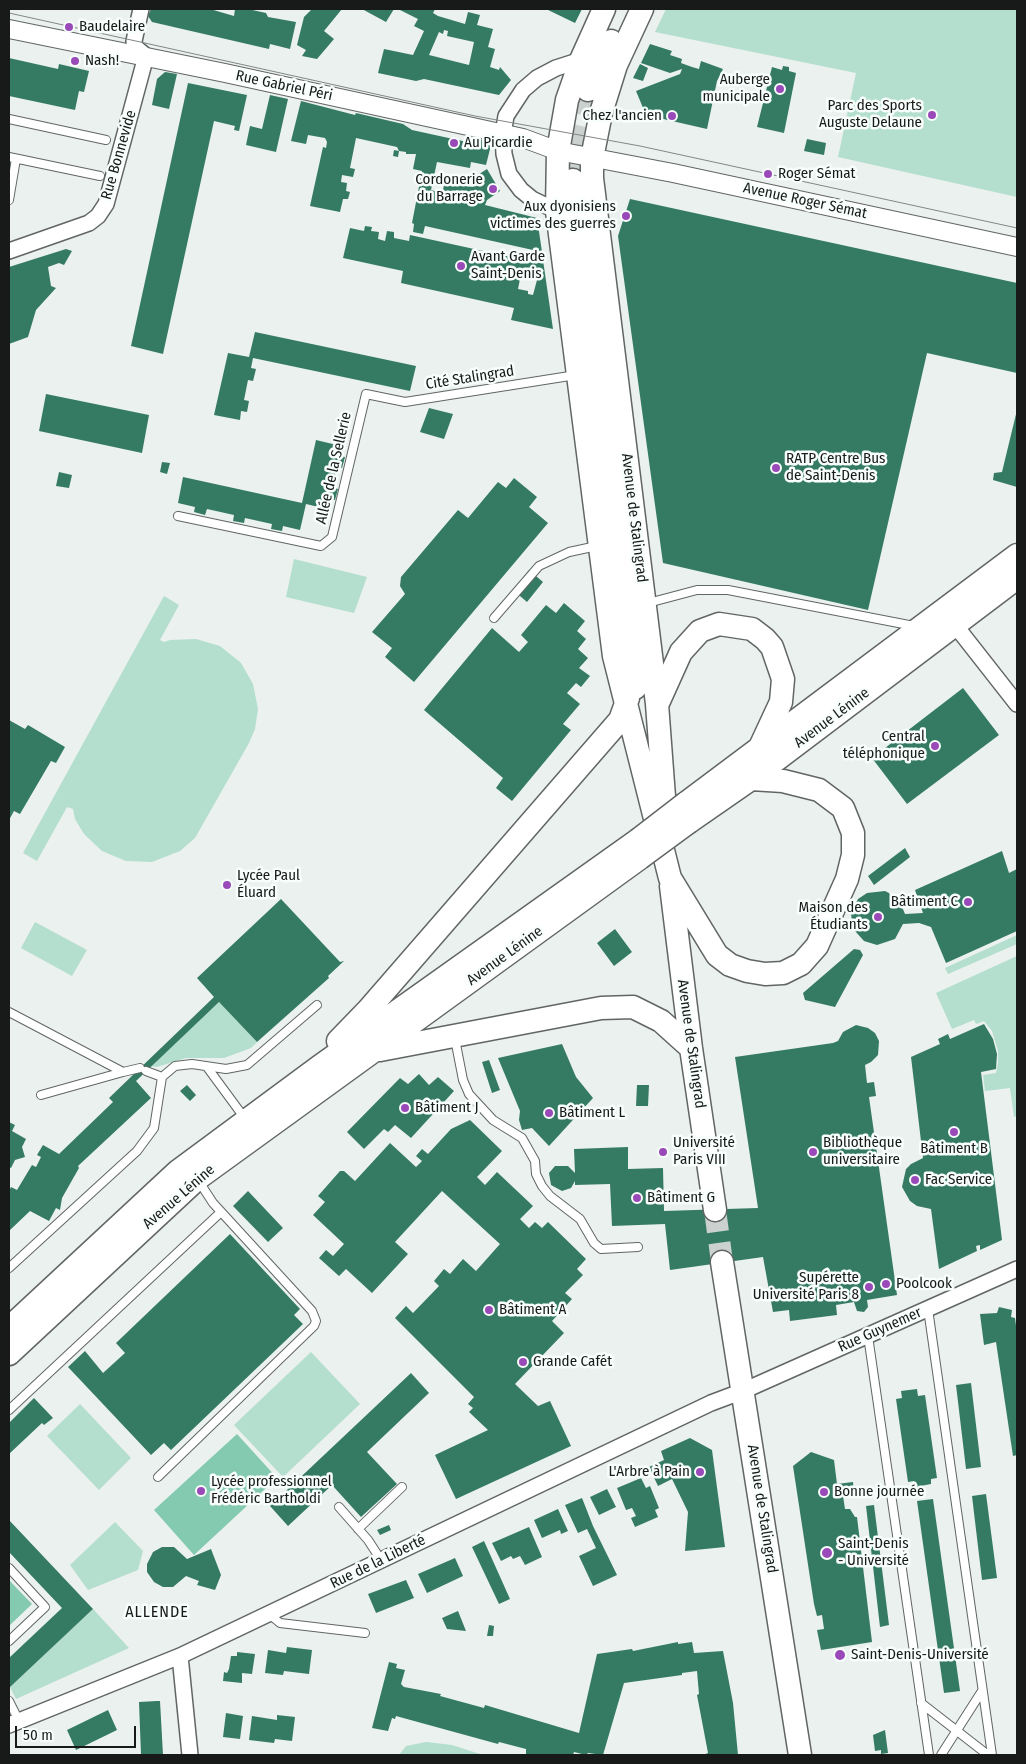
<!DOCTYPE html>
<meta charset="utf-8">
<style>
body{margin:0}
#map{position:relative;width:1026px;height:1764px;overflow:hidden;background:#eaf1ee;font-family:"Fira Sans Condensed",sans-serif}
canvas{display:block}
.frame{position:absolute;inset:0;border:10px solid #181a19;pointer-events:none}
.scale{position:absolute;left:15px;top:1726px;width:121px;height:22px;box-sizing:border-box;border:2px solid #181a19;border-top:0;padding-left:6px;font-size:15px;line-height:18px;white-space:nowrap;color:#181a19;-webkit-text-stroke:4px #f7fefb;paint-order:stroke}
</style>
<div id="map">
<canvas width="1026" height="1764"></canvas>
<div class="frame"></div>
<div class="scale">50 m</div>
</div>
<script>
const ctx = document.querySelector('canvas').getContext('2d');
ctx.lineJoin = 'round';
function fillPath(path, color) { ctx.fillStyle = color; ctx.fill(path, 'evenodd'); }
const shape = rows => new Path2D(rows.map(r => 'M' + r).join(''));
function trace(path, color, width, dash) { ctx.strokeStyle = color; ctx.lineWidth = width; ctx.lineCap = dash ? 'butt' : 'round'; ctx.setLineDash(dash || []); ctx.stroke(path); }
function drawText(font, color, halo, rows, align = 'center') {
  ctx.font = font + ' "Fira Sans Condensed",sans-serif'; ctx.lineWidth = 5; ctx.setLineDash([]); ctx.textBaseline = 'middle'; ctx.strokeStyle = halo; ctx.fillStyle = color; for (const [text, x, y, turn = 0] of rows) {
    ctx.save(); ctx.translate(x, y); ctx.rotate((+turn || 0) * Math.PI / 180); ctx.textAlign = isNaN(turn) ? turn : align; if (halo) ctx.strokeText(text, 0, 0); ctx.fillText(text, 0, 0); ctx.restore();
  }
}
fillPath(shape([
 [666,9,1017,9,1017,197,838,157,856,73,655,32],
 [294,559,367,577,354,613,286,597],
 [164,596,179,605,160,640,164,642,170,640,196,639,220,646,241,663,253,684,258,709,255,729,249,743,195,838,180,851,152,862,126,861,102,851,84,834,75,819,73,809,67,807,37,861,23,853],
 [35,922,87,950,72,976,21,948],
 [1017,935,1017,944,948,974,945,968],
 [1017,956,1017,1116,1014,1117,1010,1088,985,1091,983,1075,996,1073,998,1063,998,1051,992,1031,984,1021,976,1024,974,1020,952,1029,936,993],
 [219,1002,257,1042,251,1048,224,1058,186,1058,157,1067,150,1066],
 [311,1352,360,1404,283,1477,234,1425],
 [80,1404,131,1458,99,1490,47,1436],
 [115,1522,143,1551,138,1570,88,1590,70,1565],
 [93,1609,129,1648,16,1699,10,1687],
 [426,1742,452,1745,483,1755,399,1755,406,1746]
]), '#b4decd');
fillPath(shape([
 [237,1434,277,1478,194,1555,154,1510],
 [9,1580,32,1604,9,1626]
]), '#84cab0');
fillPath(shape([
 [151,9,210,9,234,16,235,9,248,9,266,13,268,17,296,22,290,49,270,44,269,49,152,22,148,16],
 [312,9,342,9,324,31,334,39,317,59,302,56,306,50,297,45,304,17],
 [362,9,394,9,386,22],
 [398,9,435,9,433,13,438,16,465,24,468,12,480,15,477,25,493,29,488,47,495,49,490,67,499,70,500,67,511,80,499,95,424,79,416,81,378,73,384,49,413,55,424,31,414,26,418,19],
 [444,30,448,31,447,36,474,42,469,65,429,55,439,32,443,34],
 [546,9,582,9,575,23],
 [650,44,672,51,670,55,682,59,681,63,692,67,699,69,701,61,723,69,717,81,707,129,646,115,636,91,680,74,682,69,670,73,641,63],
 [9,58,58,69,59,64,89,71,84,92,79,91,75,110,9,96],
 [640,64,648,68,643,81,633,78],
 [783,66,789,67,789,71,796,73,784,133,757,127,772,67,782,70],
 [165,72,177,74,169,109,152,105,157,79],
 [188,83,247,95,239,131,234,130,235,126,214,121,163,354,131,346],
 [270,95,288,99,276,152,246,145,250,126,262,129],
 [301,101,355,115,356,113,403,124,412,130,467,142,469,136,487,141,491,145,486,165,471,162,470,168,437,162,431,190,442,193,445,182,473,187,470,180,487,169,500,191,487,200,485,205,537,218,542,252,425,226,423,234,413,232,414,224,412,223,422,171,413,169,416,154,406,154,406,152,399,151,398,157,393,156,394,150,399,151,397,147,356,138,350,168,355,169,353,177,342,175,341,182,347,183,346,191,350,192,348,199,343,199,340,212,310,206,323,147,326,148,327,142,325,138,308,135,306,144,291,141],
 [807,139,826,143,824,155,804,151],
 [630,199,1017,283,1017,373,927,353,868,610,663,563,618,236],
 [365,226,372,227,371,231,379,232,378,239,385,241,387,231,394,232,394,238,409,241,410,235,520,259,521,256,543,260,553,329,511,320,514,308,401,283,403,271,343,258,350,228,364,231],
 [520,279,537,280,533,295,528,294,528,291,518,289],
 [66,249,72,251,64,265,59,263,48,267,51,286,56,288,36,310,28,337,9,344,9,267],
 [255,332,416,366,410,391,253,358,251,368,256,369,253,381,248,380,244,400,249,401,247,412,241,411,240,420,214,415,228,353,249,357],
 [46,394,149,415,142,453,39,431],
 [429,408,453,414,444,439,420,432],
 [1017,410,1017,487,993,480,994,473,1002,472],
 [316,440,341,446,339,456,345,457,342,468,337,467,332,487,338,489,335,500,330,499,327,509,306,504,300,530,283,526,282,531,271,529,272,524,245,518,244,523,233,521,234,515,207,509,205,515,194,512,195,507,178,503,183,477,302,503],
 [162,462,170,463,167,474,160,472],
 [59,472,72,475,69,488,56,486],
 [514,478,537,497,529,507,548,523,414,682,385,657,392,648,372,632,405,594,400,586,401,577,458,510,468,518,498,482,506,488],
 [529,570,543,582,527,602,513,590],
 [564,603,585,621,577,631,586,639,578,649,588,658,579,668,590,676,581,687,576,683,567,693,580,704,563,724,571,730,512,801,496,788,503,778,424,710,492,628,519,652,528,642,521,635,546,605,556,613],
 [963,688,999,735,907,804,872,758],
 [9,720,25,729,28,725,65,747,56,763,51,761,20,814,14,811,9,820],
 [905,848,910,857,874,885,868,876],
 [1002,851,1009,873,1017,869,1017,931,946,963,931,927,919,923,903,924,895,939,877,945,864,941,855,931,852,924,851,912,858,899,867,893,885,891,889,893,893,902,900,902,905,914,923,913,915,890],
 [281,899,340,962,344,961,328,976,329,978,257,1042,219,1002,136,1081,151,1098,78,1166,79,1168,62,1198,60,1210,56,1208,49,1221,30,1211,9,1231,9,1191,11,1187,17,1190,32,1165,36,1167,41,1157,37,1155,43,1145,59,1154,113,1102,109,1098,214,997,197,978],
 [615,929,632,952,614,966,597,943],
 [854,949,860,950,863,955,835,1007,805,1000,803,993],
 [984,1024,993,1039,997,1054,996,1069,981,1072,1002,1240,980,1250,980,1245,976,1246,977,1251,939,1269,931,1209,917,1206,910,1201,902,1187,906,1169,911,1164,923,1158,911,1057,940,1044,938,1039,948,1034,950,1039],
 [856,1025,868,1028,875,1033,879,1041,878,1055,871,1062,865,1065,867,1083,874,1082,876,1096,869,1097,897,1295,867,1300,868,1307,864,1312,857,1311,854,1302,836,1305,837,1315,790,1321,789,1310,773,1312,763,1257,670,1270,665,1224,612,1226,610,1184,575,1185,575,1181,571,1188,562,1191,551,1185,549,1173,555,1166,568,1166,575,1173,574,1149,628,1147,628,1169,663,1168,664,1211,758,1208,735,1057,833,1043,838,1041,843,1032],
 [562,1044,576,1077,593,1098,549,1146,532,1128,522,1130,519,1120,520,1111,498,1058],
 [489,1060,500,1090,492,1093,482,1062],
 [419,1074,429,1085,438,1077,454,1091,411,1138,395,1125,388,1132,384,1129,364,1149,347,1132,400,1078,408,1084],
 [187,1085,196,1095,190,1101,180,1091],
 [637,1085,649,1085,648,1106,636,1106],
 [470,1120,502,1151,477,1177,485,1185,497,1172,533,1206,520,1219,529,1228,535,1222,542,1228,548,1222,586,1259,577,1269,583,1275,565,1293,572,1299,552,1321,564,1333,515,1384,538,1406,550,1401,571,1446,456,1499,435,1455,488,1430,469,1412,473,1408,468,1404,474,1397,395,1318,406,1306,413,1313,439,1286,434,1281,444,1269,450,1274,463,1259,476,1271,500,1244,442,1191,395,1242,408,1254,372,1293,346,1269,339,1276,319,1258,326,1250,333,1256,344,1244,313,1215,325,1202,318,1196,340,1171,344,1171,355,1181,390,1143,416,1167,422,1161,416,1156,422,1149,428,1154,451,1129],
 [9,1122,15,1125,12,1131,26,1139,22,1147,25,1157,15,1160,11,1168,9,1167],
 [248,1191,283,1228,268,1242,233,1206],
 [230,1234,300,1309,294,1315,303,1324,171,1450,164,1443,151,1455,68,1367,85,1351,103,1373,125,1353,116,1343],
 [999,1307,1012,1310,1011,1317,1015,1318,1017,1333,1017,1455,1013,1456,996,1342,984,1345,980,1314,997,1313],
 [411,1373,429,1393,367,1452,397,1484,361,1517,332,1485,288,1526,270,1506],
 [971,1383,981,1467,966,1469,956,1385],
 [917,1389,918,1396,925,1395,937,1478,931,1479,931,1484,915,1487,914,1481,908,1482,896,1399,902,1398,901,1391],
 [34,1398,53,1418,44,1425,42,1423,9,1454,9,1423],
 [690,1438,712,1450,725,1547,685,1551,688,1512,672,1479,658,1486,649,1467,664,1460,661,1451],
 [811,1452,834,1460,837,1484,853,1482,854,1495,843,1496,845,1509,850,1509,855,1517,857,1517,872,1642,821,1650,817,1630,824,1629,822,1615,817,1616,814,1604,793,1466],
 [641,1478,646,1488,650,1486,659,1508,655,1510,658,1517,635,1527,631,1518,636,1516,632,1508,626,1510,617,1488],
 [607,1489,616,1507,599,1515,590,1497],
 [986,1494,997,1578,982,1580,972,1496],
 [582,1498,593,1526,617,1575,593,1586,579,1556,596,1548,587,1529,578,1533,565,1505],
 [933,1499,960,1691,944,1693,917,1501],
 [874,1505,889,1625,880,1627,866,1506],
 [558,1509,568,1531,561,1534,560,1530,542,1538,534,1520],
 [9,1520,93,1609,9,1688,9,1658,62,1608,9,1552],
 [389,1525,391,1530,380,1535,377,1530],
 [529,1527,542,1557,525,1565,520,1556,513,1559,511,1556,501,1561,492,1543],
 [484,1541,510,1599,499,1604,472,1547],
 [162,1547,174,1547,187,1559,211,1549,221,1575,215,1590,197,1585,199,1581,186,1576,173,1587,163,1587,154,1582,147,1572,147,1564,153,1552],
 [455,1558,463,1576,427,1593,418,1574],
 [406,1580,414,1598,376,1613,368,1594],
 [458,1611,466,1631,447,1629,442,1618],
 [489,1625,494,1626,493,1636,487,1636],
 [678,1642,678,1644,692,1642,694,1653,723,1651,733,1703,738,1755,703,1755,708,1753,697,1695,699,1694,697,1671,682,1673,682,1675,624,1683,603,1755,588,1753,586,1755,574,1752,573,1755,526,1755,526,1749,499,1742,498,1744,396,1716,395,1719,392,1718,388,1731,372,1728,389,1662,397,1664,396,1668,405,1670,401,1684,404,1687,441,1694,440,1696,484,1708,485,1705,579,1733,597,1654,632,1649,633,1651],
 [287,1647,312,1650,309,1674,284,1671,283,1675,265,1673,268,1650,286,1653],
 [237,1652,255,1654,252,1674,242,1673,242,1683,223,1681,224,1672,227,1673,229,1669,231,1656,237,1656],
 [157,1701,160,1701,163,1755,141,1755,139,1702],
 [108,1710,117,1730,76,1750,67,1730],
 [226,1713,243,1716,240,1739,223,1737],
 [277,1715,295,1717,292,1741,275,1739,274,1743,249,1740,252,1716,277,1720],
 [885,1730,888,1753,881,1754,881,1750,875,1751,873,1735]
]), '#357b64');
trace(shape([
 [573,180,575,144,588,90],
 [715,1210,722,1262]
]), '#cad1ce', 22, [22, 11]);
const service = shape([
 [9,119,106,140],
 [9,157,100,176],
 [9,200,16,159],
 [178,516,321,546,332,537,366,394,405,402,576,375],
 [648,603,697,590,728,590,914,626],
 [494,618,539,566,569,552,597,546],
 [9,1012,123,1072,41,1095],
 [455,1039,463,1080,469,1094,493,1120,522,1138,535,1161,536,1174,542,1186,550,1196,580,1219,594,1243,601,1249,638,1247],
 [207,1067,246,1120],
 [146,1071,162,1077],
 [123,1072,140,1068],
 [9,1268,137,1151,154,1128,162,1077,175,1066,192,1064,226,1069,247,1065,317,1005],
 [928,1309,992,1755],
 [868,1336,929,1755],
 [9,1410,221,1212],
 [158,1477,314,1326,316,1321,312,1311,213,1203,198,1180],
 [339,1507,368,1540,381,1560],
 [358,1529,402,1487],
 [9,1568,45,1607,9,1641],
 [269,1614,280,1623,365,1633],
 [9,1701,19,1721],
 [921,1703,988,1755],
 [941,1755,982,1691]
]);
const minor = shape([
 [557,211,532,199,521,190,509,174,504,154,503,134,506,116,523,90,537,78,556,68,581,60],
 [9,251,89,223,98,216,106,204,146,56,135,47,134,41,141,9],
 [955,625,1017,704],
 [180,1656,190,1755],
 [9,1725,180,1656,711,1403,743,1391,1017,1269]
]);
const tertiary = shape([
 [9,29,225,73,523,138,558,151,673,173,1017,247]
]);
const primary = shape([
 [604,9,581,60,567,100,558,151,557,211,614,656,670,878,717,955,730,965,747,971,765,974,783,973,801,964,817,946,847,879,853,855,853,833,843,808,819,790,783,781,751,779],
 [642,9,616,65,601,113,592,158,592,178,657,704,665,810],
 [588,90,611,41],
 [573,180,582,267,635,688],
 [658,703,681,652,700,631,719,624,752,629,765,639,772,647,783,679,781,702,761,745],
 [686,803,1017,555],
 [689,822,751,779,1017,578],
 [671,886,691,1048,715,1210],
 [338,1041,368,1010,620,720,628,698],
 [380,1050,601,1008,633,1007,661,1021,691,1048],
 [722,1262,800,1755],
 [9,1328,178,1171,320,1066,638,840],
 [9,1354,197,1179,640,858]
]);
trace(service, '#616664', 10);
trace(minor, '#616664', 18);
trace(tertiary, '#616664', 20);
trace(primary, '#616664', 25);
trace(service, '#fff', 8);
trace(minor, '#fff', 15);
trace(tertiary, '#fff', 18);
trace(primary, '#fff', 22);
trace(shape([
 [9,13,475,116,640,146,1017,228]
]), '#828785', 1);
const primaryBridge = shape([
 [638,840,686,803],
 [640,858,689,822]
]);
trace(primaryBridge, '#616664', 25, []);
trace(primaryBridge, '#fff', 22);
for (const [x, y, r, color] of [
 [69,27,5,"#9a49b8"],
 [75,61,5,"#9a49b8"],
 [780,89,5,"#9a49b8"],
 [932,115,5,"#9a49b8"],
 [672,116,5,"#9a49b8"],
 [454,143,5,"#9a49b8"],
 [768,174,5,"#9a49b8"],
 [493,189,5,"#9a49b8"],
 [626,216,5,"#9a49b8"],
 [461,266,5,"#9a49b8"],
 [776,468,5,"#9a49b8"],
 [935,746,5,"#9a49b8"],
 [227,885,5,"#9a49b8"],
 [968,902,5,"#9a49b8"],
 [878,917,5,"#9a49b8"],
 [405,1108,5,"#9a49b8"],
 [549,1113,5,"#9a49b8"],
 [954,1132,5,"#9a49b8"],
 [663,1152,5,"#9a49b8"],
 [813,1152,5,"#9a49b8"],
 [915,1180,5,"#9a49b8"],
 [637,1198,5,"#9a49b8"],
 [886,1284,5,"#9a49b8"],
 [869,1287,5,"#9a49b8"],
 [489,1310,5,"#9a49b8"],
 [523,1362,5,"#9a49b8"],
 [700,1472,5,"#9a49b8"],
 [201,1491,5,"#9a49b8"],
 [824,1492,5,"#9a49b8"],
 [827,1553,6,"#9a49b8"],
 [840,1655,6,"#9a49b8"]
]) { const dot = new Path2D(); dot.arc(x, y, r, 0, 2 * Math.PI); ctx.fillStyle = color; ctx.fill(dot); trace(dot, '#f7fefb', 2); }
drawText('15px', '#181a19', '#f7fefb', [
 ["Baudelaire",79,27],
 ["Nash!",85,61],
 ["Auberge",770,80,"right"],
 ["municipale",770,97,"right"],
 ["Parc des Sports",922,106,"right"],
 ["Auguste Delaune",922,123,"right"],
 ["Chez l'ancien",662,116,"right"],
 ["Au Picardie",464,143],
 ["Roger Sémat",778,174],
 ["Cordonerie",483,180,"right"],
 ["du Barrage",483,197,"right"],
 ["Aux dyonisiens",616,207,"right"],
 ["victimes des guerres",616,224,"right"],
 ["Avant Garde",471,257],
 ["Saint-Denis",471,274],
 ["RATP Centre Bus",786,459],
 ["de Saint-Denis",786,476],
 ["Central",925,737,"right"],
 ["téléphonique",925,754,"right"],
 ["Lycée Paul",237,876],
 ["Éluard",237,893],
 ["Bâtiment C",958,902,"right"],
 ["Maison des",868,908,"right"],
 ["Étudiants",868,925,"right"],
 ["Bâtiment J",415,1108],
 ["Bâtiment L",559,1113],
 ["Université",673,1143],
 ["Paris VIII",673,1160],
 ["Bibliothèque",823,1143],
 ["universitaire",823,1160],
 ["Bâtiment B",954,1149,"center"],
 ["Fac Service",925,1180],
 ["Bâtiment G",647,1198],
 ["Supérette",859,1278,"right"],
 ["Université Paris 8",859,1295,"right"],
 ["Poolcook",896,1284],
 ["Bâtiment A",499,1310],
 ["Grande Cafét",533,1362],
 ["L'Arbre à Pain",690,1472,"right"],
 ["Lycée professionnel",211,1482],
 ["Frédéric Bartholdi",211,1499],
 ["Bonne journée",834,1492],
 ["Saint-Denis",838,1544],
 ["- Université",838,1561],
 ["Saint-Denis-Université",851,1655]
], 'left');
drawText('15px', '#181a19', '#f7fefb', [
 ["Rue Gabriel Péri",284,86,12],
 ["Rue Bonnevide",119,155,-74],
 ["Avenue Roger Sémat",805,201,12],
 ["Cité Stalingrad",470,378,-9],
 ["Allée de la Sellerie",334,468,-77],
 ["Avenue de Stalingrad",634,518,83],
 ["Avenue Lénine",832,718,-37],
 ["Avenue Lénine",505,956,-36],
 ["Avenue de Stalingrad",691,1044,82],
 ["Avenue Lénine",179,1197,-41],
 ["Rue Guynemer",880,1330,-24],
 ["Avenue de Stalingrad",762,1509,81],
 ["Rue de la Liberté",378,1562,-26]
]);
ctx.letterSpacing = '1px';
drawText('16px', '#181a19', '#f7fefb', [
 ["ALLENDE",157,1613]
]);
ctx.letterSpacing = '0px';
</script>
